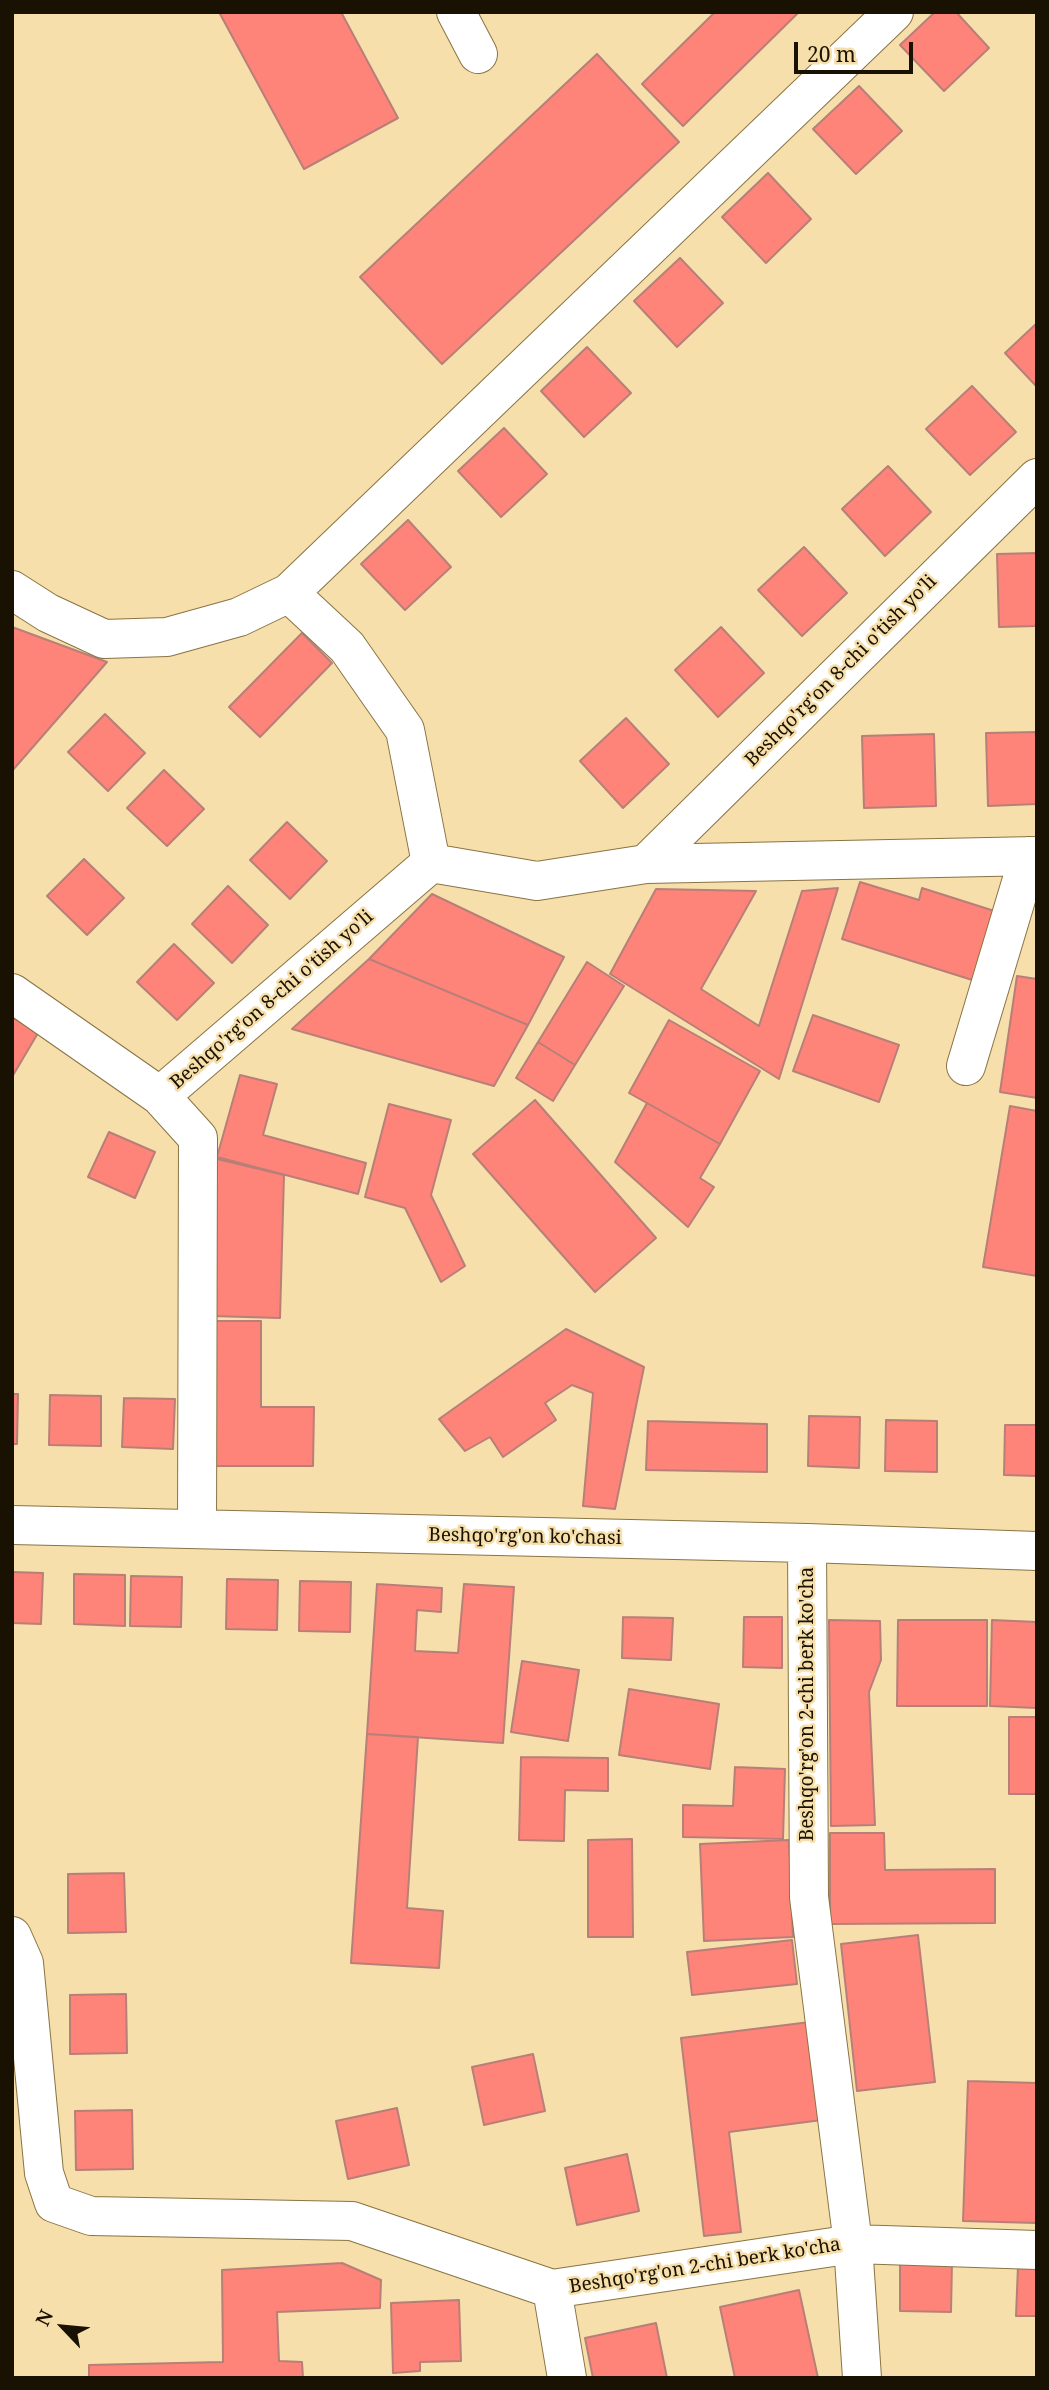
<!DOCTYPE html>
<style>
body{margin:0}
#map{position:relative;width:1049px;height:2390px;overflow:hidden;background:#f6dfab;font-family:"Noto Serif",serif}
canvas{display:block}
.frame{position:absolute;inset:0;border:14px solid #191101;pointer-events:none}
.north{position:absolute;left:28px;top:2292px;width:70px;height:70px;-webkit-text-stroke:5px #f6dfab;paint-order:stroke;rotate:296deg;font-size:19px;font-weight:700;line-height:28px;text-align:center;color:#191101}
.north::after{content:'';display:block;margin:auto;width:24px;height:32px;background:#191101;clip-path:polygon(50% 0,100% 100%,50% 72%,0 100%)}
.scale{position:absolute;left:794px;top:42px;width:119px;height:32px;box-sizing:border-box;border:4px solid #191101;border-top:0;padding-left:9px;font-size:21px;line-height:24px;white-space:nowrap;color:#191101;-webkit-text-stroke:5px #f6dfab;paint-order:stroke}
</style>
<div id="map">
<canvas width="1049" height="2390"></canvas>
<div class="frame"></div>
<div class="north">N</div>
<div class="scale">20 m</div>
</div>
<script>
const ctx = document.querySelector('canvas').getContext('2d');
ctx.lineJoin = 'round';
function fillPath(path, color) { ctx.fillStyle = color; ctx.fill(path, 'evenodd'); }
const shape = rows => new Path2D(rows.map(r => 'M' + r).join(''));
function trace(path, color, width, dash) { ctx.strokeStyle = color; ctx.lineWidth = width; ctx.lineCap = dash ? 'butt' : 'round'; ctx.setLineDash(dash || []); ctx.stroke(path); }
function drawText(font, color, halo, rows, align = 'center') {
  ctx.font = font + ' "Noto Serif",serif'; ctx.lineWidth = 5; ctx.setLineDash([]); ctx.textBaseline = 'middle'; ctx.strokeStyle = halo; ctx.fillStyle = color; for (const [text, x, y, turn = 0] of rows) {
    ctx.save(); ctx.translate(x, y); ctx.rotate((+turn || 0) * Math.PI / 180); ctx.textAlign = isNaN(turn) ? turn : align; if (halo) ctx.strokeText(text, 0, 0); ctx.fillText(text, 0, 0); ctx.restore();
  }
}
const building = shape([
 [219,12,341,12,398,118,304,169,219,12],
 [715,12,799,12,683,126,642,84,715,12],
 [935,12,956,12,989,48,944,91,900,45,935,12],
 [597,54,679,142,442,364,360,277,597,54],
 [859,86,902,131,856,174,813,129,859,86],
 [768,173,811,219,766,263,722,217,768,173],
 [680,258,723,303,677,347,634,301,680,258],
 [1037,323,1037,387,1005,353,1037,323],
 [587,347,631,393,584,437,541,391,587,347],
 [972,386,1016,432,970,475,926,429,972,386],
 [504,428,547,474,501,517,458,471,504,428],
 [888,466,931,512,885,556,842,509,888,466],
 [408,520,451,567,405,610,361,564,408,520],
 [804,547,847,593,802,636,758,590,804,547],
 [1037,553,1037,626,999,627,997,554,1037,553],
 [12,627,107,662,12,771,12,627],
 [721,627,764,673,718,717,675,670,721,627],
 [302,633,332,663,260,737,229,707,302,633],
 [105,714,145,753,108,791,68,752,105,714],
 [626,718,669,764,623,808,580,761,626,718],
 [1037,732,1037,804,988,806,986,733,1037,732],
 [934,734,936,806,864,808,862,736,934,734],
 [164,770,204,809,167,846,127,808,164,770],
 [287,822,327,861,290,899,250,860,287,822],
 [84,859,124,898,87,935,47,896,84,859],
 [860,882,919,900,922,888,1007,915,985,984,842,939,860,882],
 [228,886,268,925,232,963,192,924,228,886],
 [838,888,779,1079,610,974,656,889,756,891,701,989,759,1026,802,891,838,888],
 [432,894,564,957,528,1025,369,959,432,894],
 [174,944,214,983,177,1020,137,982,174,944],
 [369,959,528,1025,494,1086,292,1029,369,959],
 [587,962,624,986,575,1065,538,1042,587,962],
 [1017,976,1037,979,1037,1098,1000,1092,1017,976],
 [813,1015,899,1045,879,1102,793,1071,813,1015],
 [12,1017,38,1033,12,1077,12,1017],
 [669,1020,760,1071,720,1144,629,1093,669,1020],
 [538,1042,575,1065,553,1101,516,1078,538,1042],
 [240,1075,277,1084,263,1135,366,1163,358,1194,217,1157,240,1075],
 [535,1100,656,1238,595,1292,473,1154,535,1100],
 [647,1103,720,1144,700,1178,714,1187,688,1227,615,1162,647,1103],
 [389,1104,451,1120,431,1195,465,1266,441,1282,405,1208,365,1197,389,1104],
 [1010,1106,1037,1111,1037,1276,983,1267,1010,1106],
 [109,1132,155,1152,135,1198,88,1177,109,1132],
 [217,1159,284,1175,280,1318,212,1316,217,1159],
 [216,1321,261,1321,261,1407,314,1407,313,1466,215,1466,216,1321],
 [566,1329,644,1367,615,1509,583,1506,593,1393,572,1385,545,1403,556,1420,503,1457,490,1437,465,1451,439,1419,566,1329],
 [12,1394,18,1394,17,1444,12,1444,12,1394],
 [50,1395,101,1396,101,1446,49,1445,50,1395],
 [124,1398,175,1399,173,1449,122,1447,124,1398],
 [809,1416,860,1417,859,1468,808,1466,809,1416],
 [886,1420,937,1421,937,1472,885,1471,886,1420],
 [648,1421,767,1424,767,1472,646,1470,648,1421],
 [1005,1425,1037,1425,1037,1476,1004,1475,1005,1425],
 [12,1572,43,1573,41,1624,12,1623,12,1572],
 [74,1574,125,1575,125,1626,74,1624,74,1574],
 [131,1576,182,1577,181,1627,130,1626,131,1576],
 [227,1579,278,1580,277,1630,226,1629,227,1579],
 [300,1581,351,1582,350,1632,299,1631,300,1581],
 [377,1584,442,1588,441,1612,417,1610,415,1651,458,1653,464,1584,514,1587,503,1743,367,1734,377,1584],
 [623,1617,673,1618,671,1660,622,1658,623,1617],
 [744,1617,782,1617,782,1668,743,1667,744,1617],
 [829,1620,880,1621,881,1660,869,1692,875,1825,831,1826,829,1620],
 [898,1620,987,1620,987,1706,897,1706,898,1620],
 [992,1620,1037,1622,1037,1708,990,1706,992,1620],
 [522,1661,579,1670,568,1741,511,1732,522,1661],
 [629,1689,719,1704,710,1769,619,1755,629,1689],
 [1009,1717,1037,1717,1037,1794,1009,1794,1009,1717],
 [367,1734,418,1737,407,1908,443,1911,439,1968,351,1963,367,1734],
 [521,1757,608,1758,608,1791,565,1790,564,1841,519,1840,521,1757],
 [735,1767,785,1769,783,1839,683,1837,683,1805,733,1806,735,1767],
 [830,1833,884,1833,885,1870,995,1869,995,1923,830,1924,830,1833],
 [632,1839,633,1937,588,1937,588,1840,632,1839],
 [789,1840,793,1937,704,1941,700,1844,789,1840],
 [124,1873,126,1932,68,1933,68,1874,124,1873],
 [918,1935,935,2082,857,2091,841,1944,918,1935],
 [792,1940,797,1984,692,1995,687,1952,792,1940],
 [126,1994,127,2053,70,2054,70,1995,126,1994],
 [810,2022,822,2120,729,2132,741,2232,704,2236,681,2038,810,2022],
 [533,2054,545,2111,484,2125,472,2067,533,2054],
 [968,2081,1037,2083,1037,2223,963,2221,968,2081],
 [397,2108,409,2165,348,2179,336,2121,397,2108],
 [132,2110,133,2169,76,2170,75,2111,132,2110],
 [627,2154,639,2211,577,2225,565,2168,627,2154],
 [900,2261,952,2262,951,2312,900,2311,900,2261],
 [342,2263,381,2280,380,2308,277,2312,279,2361,302,2362,303,2378,89,2378,89,2365,223,2362,222,2270,342,2263],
 [1018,2266,1037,2266,1037,2316,1016,2316,1018,2266],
 [799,2290,818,2378,735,2378,720,2307,799,2290],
 [459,2300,461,2361,420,2362,420,2371,393,2373,391,2303,459,2300],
 [656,2323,667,2378,593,2378,585,2338,656,2323]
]);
fillPath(building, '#fe8479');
trace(building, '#b87f78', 2);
const minor = shape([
 [456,12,478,54],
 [12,590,48,613,104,639,167,637,239,617,289,593,894,12],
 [289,593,347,647,405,730,431,863],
 [431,863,537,881,646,864,1037,856],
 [646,864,1037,478],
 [12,993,160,1096,198,1138,197,1529],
 [966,1066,1029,856],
 [160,1096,431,863],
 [12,1525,807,1543,1037,1551],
 [807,1543,809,1897,853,2244,862,2378],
 [12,1936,24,1963,44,2173,54,2203,91,2216,352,2221,552,2289,853,2244,1037,2250],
 [552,2289,567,2378]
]);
trace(minor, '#897443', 40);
trace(minor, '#fff', 38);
drawText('19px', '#191101', '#f6dfab', [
 ["Beshqo'rg'on 8-chi o'tish yo'li",841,671,-45],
 ["Beshqo'rg'on 8-chi o'tish yo'li",272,1000,-41],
 ["Beshqo'rg'on ko'chasi",525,1537,1],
 ["Beshqo'rg'on 2-chi berk ko'cha",808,1704,-90],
 ["Beshqo'rg'on 2-chi berk ko'cha",705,2266,-9]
]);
</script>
